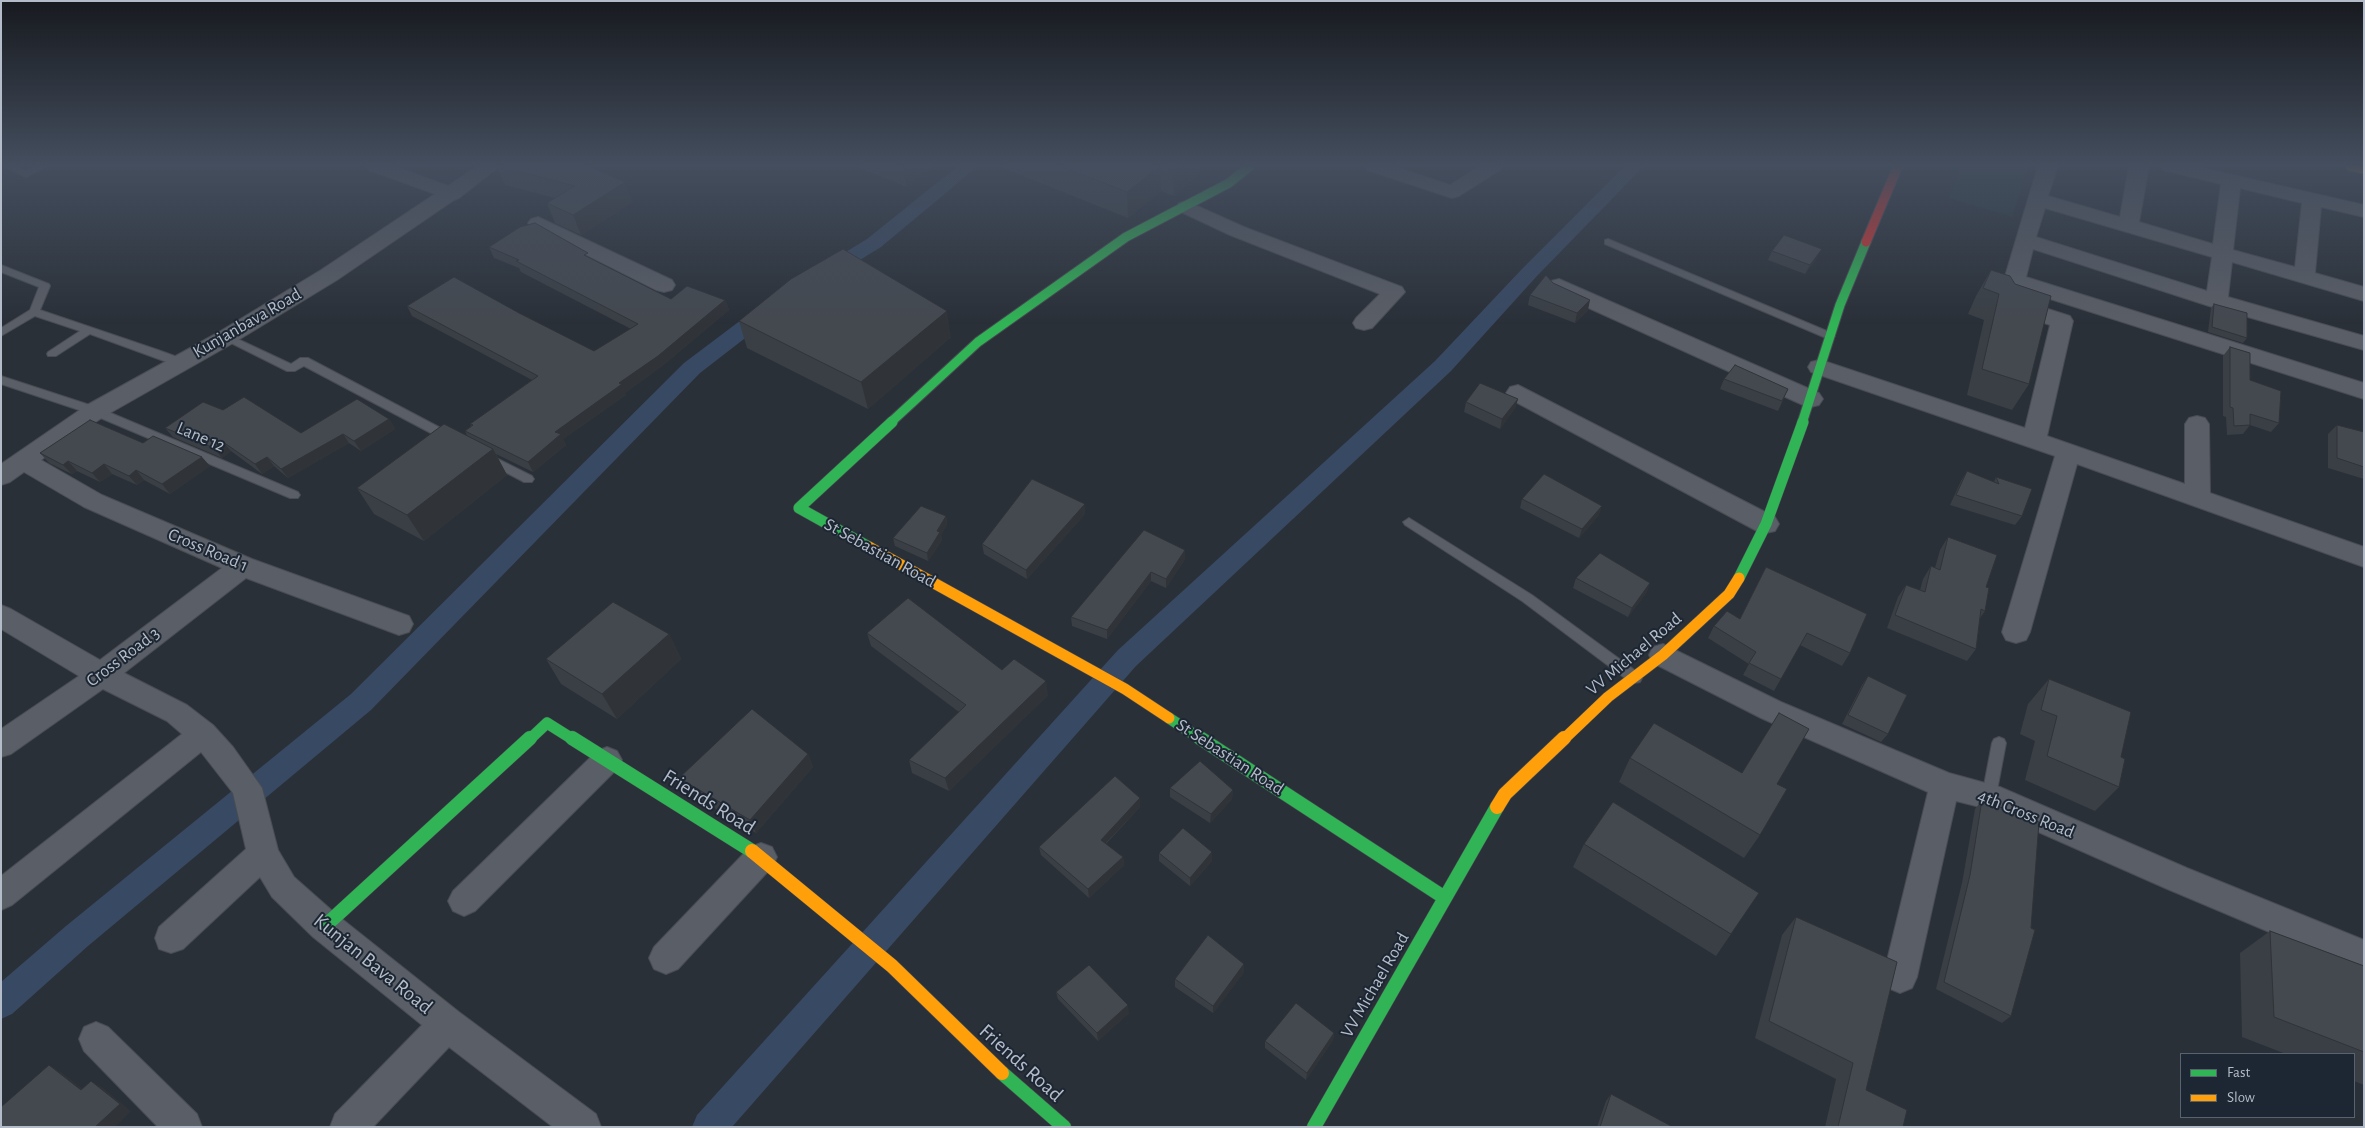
<!DOCTYPE html>
<style>
body{margin:0}
#map{position:relative;width:2365px;height:1128px;overflow:hidden;background:#2a3038;font-family:"Alegreya Sans",sans-serif}
canvas{display:block}
.frame{position:absolute;inset:0;border:2px solid #b4bcc9;pointer-events:none}
.legend{position:absolute;left:2180px;top:1053px;width:175px;height:65px;box-sizing:border-box;background:#1d2633;border:1px solid #59626f;margin:0;padding:6px 9px;list-style:none;font-size:15px;color:#b4bcc9}
.legend li{display:flex;align-items:center;gap:10px;height:25px}
.legend b{width:25px;border:1px solid #59626f}
</style>
<div id="map">
<canvas width="2365" height="1128"></canvas>
<div class="frame"></div>
<ul class="legend">
<li><b style="height:6px;background:#30b455"></b>Fast</li>
<li><b style="height:6px;background:#ff9f0a"></b>Slow</li>
</ul>
</div>
<script>
const ctx = document.querySelector('canvas').getContext('2d');
ctx.lineJoin = 'round';
function fillPath(path, color) { ctx.fillStyle = color; ctx.fill(path, 'evenodd'); }
const shape = rows => new Path2D(rows.map(r => 'M' + r).join(''));
function trace(path, color, width, dash) { ctx.strokeStyle = color; ctx.lineWidth = width; ctx.lineCap = dash ? 'butt' : 'round'; ctx.setLineDash(dash || []); ctx.stroke(path); }
function drawText(font, color, halo, rows, align = 'center') {
  ctx.font = font + ' "Alegreya Sans",sans-serif'; ctx.lineWidth = 4; ctx.setLineDash([]); ctx.textBaseline = 'middle'; ctx.strokeStyle = halo; ctx.fillStyle = color; for (const [text, x, y, turn = 0] of rows) {
    ctx.save(); ctx.translate(x, y); ctx.rotate((+turn || 0) * Math.PI / 180); ctx.textAlign = isNaN(turn) ? turn : align; if (halo) ctx.strokeText(text, 0, 0); ctx.fillText(text, 0, 0); ctx.restore();
  }
}
fillPath(shape([
 [1961,166,2029,166,2012,217,1949,198]
]), '#273a3e');
fillPath(shape([
 [958,166,978,166,881,247,832,277,825,279,818,277,815,273,818,269,867,239,958,166],
 [1625,166,1644,166,1536,277,1451,371,1136,666,732,1127,692,1127,697,1115,1118,650,1435,361,1522,269,1625,166],
 [768,303,775,305,778,310,775,315,700,373,371,710,88,946,12,1014,1,1019,1,982,66,926,351,694,684,363,761,305,768,303]
]), '#384963');
const lane = shape([
 [3,166,15,166,26,171,36,166,48,166,26,177,3,166],
 [1608,239,1834,334,1835,336,1830,339,1826,338,1605,244,1605,240,1608,239],
 [1,265,49,284,50,286,40,310,158,350,183,359,184,362,183,365,175,365,90,334,56,356,48,356,47,354,48,352,80,331,35,316,1,336,1,328,30,310,39,287,1,272,1,265],
 [227,334,291,364,300,358,308,358,452,434,454,437,448,441,444,440,304,366,295,371,287,371,223,339,222,337,227,334],
 [1,376,99,408,298,492,300,495,298,498,290,498,91,414,1,384,1,376],
 [488,454,532,476,534,479,532,482,524,482,484,461,482,458,484,455,488,454],
 [1409,518,1532,595,1640,674,1642,678,1640,682,1635,683,1630,682,1522,601,1405,525,1403,522,1409,518],
 [1999,737,2004,739,2006,743,1996,796,1994,800,1989,802,1984,800,1982,796,1992,743,1994,739,1999,737]
]);
const street = shape([
 [366,166,394,166,448,186,477,166,500,166,459,198,454,200,337,280,235,342,103,417,41,460,102,495,252,559,409,616,413,624,409,632,399,635,246,578,124,673,187,705,213,725,233,747,262,788,278,850,294,877,337,915,459,1012,596,1114,601,1127,553,1127,449,1047,373,1127,330,1127,335,1114,422,1025,313,937,272,897,260,877,183,949,171,953,159,949,155,938,159,927,246,849,233,793,201,752,12,905,1,910,1,876,182,734,167,721,103,689,11,754,1,757,1,729,79,676,1,629,1,605,11,609,100,660,222,568,84,507,24,472,10,482,1,485,1,464,87,405,219,332,321,270,435,194,369,170,366,166],
 [1364,166,1393,166,1450,185,1480,166,1503,166,1500,170,1459,196,1452,198,1367,170,1364,166],
 [2038,166,2058,166,2048,196,2120,217,2129,166,2149,166,2139,222,2213,244,2221,184,2163,170,2160,166,2194,166,2364,205,2364,217,2321,207,2315,273,2364,287,2364,301,2232,262,2228,297,2364,336,2364,350,2209,306,2033,249,2026,277,2364,383,2364,399,2022,290,2020,300,2070,316,2073,321,2047,436,2185,484,2185,424,2189,418,2197,416,2205,418,2209,424,2210,493,2364,547,2364,567,2077,464,2030,632,2026,640,2016,643,2006,640,2002,632,2055,456,1811,372,1808,367,1811,362,1819,360,1827,362,2025,428,2050,325,2000,308,1997,303,2038,166],
 [2240,188,2302,203,2295,267,2233,250,2240,188],
 [2045,208,2212,257,2207,291,2036,237,2045,208],
 [1186,201,1244,227,1402,287,1405,292,1372,328,1364,330,1356,328,1353,323,1356,318,1380,294,1230,235,1179,211,1176,207,1179,203,1186,201],
 [538,217,672,280,675,285,672,290,664,292,656,290,531,227,528,223,531,219,538,217],
 [1559,279,1819,393,1823,399,1819,405,1811,407,1803,405,1551,291,1548,286,1551,281,1559,279],
 [1518,385,1775,517,1779,524,1775,531,1766,533,1757,531,1510,399,1506,393,1510,387,1518,385],
 [1663,644,1781,702,1949,773,2000,787,2187,868,2364,940,2364,972,2165,888,1984,808,1956,801,1917,977,1912,988,1900,993,1888,988,1883,977,1928,792,1761,718,1653,663,1649,655,1653,647,1663,644],
 [607,747,617,751,622,760,617,769,475,911,464,916,453,911,448,901,453,891,597,751,607,747],
 [761,843,772,847,777,857,772,867,678,969,666,974,654,969,649,958,654,947,750,847,761,843],
 [96,1022,108,1027,197,1114,202,1127,158,1127,84,1051,79,1039,84,1027,96,1022]
]);
const fastFar2 = shape([
 [890,423,978,342,1126,237,1229,183,1250,166],
 [1802,423,1840,305,1866,242]
]);
const fastFar1 = shape([
 [869,547,799,508,892,422],
 [1739,578,1766,524,1803,422],
 [1169,718,1202,740],
 [529,740,547,723,574,740]
]);
const fast = shape([
 [572,738,752,851],
 [1200,738,1445,898],
 [325,926,530,738],
 [1002,1073,1064,1127],
 [1314,1127,1497,807]
]);
const slowFar2 = shape([
 [2350,166,2364,169]
]);
const slowFar1 = shape([
 [869,547,1125,689,1169,718],
 [1563,740,1608,697,1663,655,1729,594,1739,578]
]);
const slow = shape([
 [1497,807,1505,794,1564,738],
 [752,851,892,966,1002,1073]
]);
const jam = shape([
 [1866,242,1898,166]
]);
trace(lane, '#484c53', 2);
trace(street, '#484c53', 2);
trace(fastFar2, '#484c53', 11);
trace(fastFar1, '#484c53', 12);
trace(fast, '#484c53', 15);
trace(slowFar2, '#484c53', 11);
trace(slowFar1, '#484c53', 12);
trace(slow, '#484c53', 15);
trace(jam, '#484c53', 11);
fillPath(lane, '#5a5e66');
fillPath(street, '#5a5e66');
trace(fastFar2, '#30b455', 9);
trace(fastFar1, '#30b455', 11);
trace(fast, '#30b455', 14);
trace(slowFar2, '#ff9f0a', 9);
trace(slowFar1, '#ff9f0a', 11);
trace(slow, '#ff9f0a', 14);
trace(jam, '#e5322d', 9);
fillPath(shape([
 [496,166,588,166,633,202,581,235,555,223,547,203,555,198,505,185],
 [854,166,932,166,933,168,907,187],
 [998,166,1200,166,1200,174,1174,196,1161,191,1128,218],
 [489,247,589,258,671,299,725,300,729,310,662,366,625,393,626,395,563,439,566,445,533,472,496,454,507,475,424,541,374,514,357,488,467,436,465,431,471,426,470,424,532,380,412,316,407,306,519,313,594,351,631,329,521,272,519,268,494,258],
 [1772,251,1817,258,1805,274,1768,260],
 [1991,270,2015,284,2029,384,2012,410,1967,395,1984,320,1968,314,1976,296],
 [1553,283,1588,310,1575,323,1528,305,1530,295],
 [2214,304,2247,338,2243,343,2208,332,2211,308],
 [739,321,951,337,868,409,747,348],
 [2230,347,2250,380,2279,423,2271,432,2250,425,2243,434,2227,435,2226,417,2223,416,2223,356],
 [1724,379,1788,389,1778,411,1720,389],
 [1518,399,1515,408,1500,429,1464,412,1466,402],
 [223,410,301,433,389,419,395,429,361,451,349,443,288,478,274,466,262,474,231,451,222,458,173,437,165,428],
 [2337,425,2364,432,2364,479,2328,468,2328,434],
 [143,443,210,466,170,494,144,480,137,485,112,474,100,482,77,471,72,474,49,463,40,453],
 [1967,471,1994,482,1996,477,2022,516,2015,525,1950,505,1961,481],
 [1522,499,1599,515,1579,538,1520,508],
 [1085,514,1027,579,984,554,982,544],
 [946,516,947,524,941,535,942,540,928,561,895,546,893,538],
 [1948,537,1986,587,1985,611,1980,618,1976,649,1967,661,1887,628,1898,597,1906,585,1920,590,1923,579,1931,566,1935,568,1940,550],
 [1185,550,1185,559,1166,588,1151,581,1107,639,1072,626,1071,617],
 [1766,567,1850,653,1842,666,1800,645,1774,691,1743,675,1749,664,1708,638,1714,626,1740,619],
 [1576,578,1647,592,1628,617,1573,588],
 [867,633,1002,670,1048,695,949,791,912,773,909,760,959,712,871,646],
 [669,634,681,659,617,719,561,684,546,659],
 [1868,676,1888,734,1881,742,1842,724,1862,685],
 [2049,679,2121,757,2119,787,2095,811,2025,780,2035,741,2020,734,2028,704],
 [808,754,813,767,756,833,686,791,679,778],
 [1630,758,1777,784,1760,835,1744,858,1619,782],
 [1170,788,1233,790,1232,799,1210,823,1170,797],
 [1982,800,2011,1016,2002,1023,1936,989,1962,883,1975,809],
 [1140,807,1106,844,1123,857,1124,865,1089,898,1041,855,1039,847],
 [1584,844,1731,934,1716,956,1573,867],
 [1159,853,1212,861,1190,886,1159,861],
 [1796,917,1866,1090,1903,1127,1825,1127,1836,1079,1755,1038,1782,935],
 [2270,931,2364,966,2364,1085,2354,1081,2354,1054,2286,1054,2242,1037,2240,953],
 [1244,972,1213,1013,1175,987,1175,979],
 [1056,992,1129,1013,1098,1041,1058,999],
 [1334,1033,1333,1040,1306,1080,1265,1048,1265,1041],
 [1611,1094,1673,1127,1597,1127,1606,1101]
]), '#3a3f45');
fillPath(shape([
 [903,166,932,166,933,168,907,187],
 [1160,166,1161,191,1128,218,1127,192],
 [1179,166,1200,166,1200,174,1174,196,1173,170],
 [625,182,633,202,581,235,573,215],
 [1822,249,1817,258,1805,274,1810,265],
 [725,300,729,310,662,366,625,393,626,395,563,439,566,445,533,472,528,462,555,432],
 [1590,300,1588,310,1575,323,1577,313],
 [947,311,951,337,868,409,861,382],
 [1518,399,1515,408,1500,429,1502,419],
 [389,419,395,429,361,451,354,441],
 [343,434,349,443,288,478,281,469],
 [223,442,231,451,222,458,214,448],
 [493,449,507,475,424,541,407,515],
 [202,457,210,466,170,494,162,484],
 [267,457,274,466,262,474,255,464],
 [68,461,77,471,72,474,63,465],
 [104,464,112,474,100,482,92,473],
 [136,470,144,480,137,485,129,476],
 [1085,504,1085,514,1027,579,1026,570],
 [1602,506,1599,515,1579,538,1582,529],
 [946,516,947,524,941,535,942,540,928,561,927,553,937,531],
 [1185,550,1185,559,1166,588,1166,579],
 [1151,572,1151,581,1107,639,1107,630],
 [1650,583,1647,592,1628,617,1632,608],
 [669,634,681,659,617,719,602,694],
 [1046,681,1048,695,949,791,945,778],
 [808,754,813,767,756,833,750,820],
 [1233,790,1232,799,1210,823,1211,814],
 [1140,798,1140,807,1101,848,1101,840],
 [1212,852,1212,861,1190,886,1190,878],
 [1123,857,1124,865,1089,898,1088,889],
 [1244,964,1244,972,1213,1013,1213,1006],
 [1128,1005,1129,1013,1098,1041,1097,1033],
 [1334,1033,1333,1040,1306,1080,1307,1073],
 [49,1065,61,1072,93,1097,81,1090],
 [91,1081,103,1088,131,1111,115,1127,95,1127]
]), '#303338');
const building = shape([
 [497,166,588,166,625,182,573,215,547,203,575,186,497,166],
 [1060,166,1160,166,1127,192,1060,166],
 [1161,166,1179,166,1173,170,1161,166],
 [535,223,588,253,584,255,671,299,687,286,725,300,658,356,619,383,622,384,555,432,561,434,528,462,465,431,473,425,470,424,538,376,407,306,454,277,519,313,594,351,638,324,516,261,519,260,489,247,520,227,535,223],
 [1784,235,1822,249,1810,265,1772,251,1784,235],
 [843,249,947,311,861,382,739,321,791,279,843,249],
 [1991,270,2010,276,2015,284,2051,296,2029,384,1982,369,1999,294,1983,288,1991,270],
 [1546,275,1553,283,1590,300,1577,313,1530,295,1546,275],
 [2214,304,2247,313,2247,338,2212,327,2214,304],
 [2230,347,2250,353,2250,380,2281,391,2279,423,2250,414,2250,425,2234,426,2233,408,2230,407,2230,347],
 [1735,365,1788,389,1782,401,1724,379,1735,365],
 [1480,383,1518,399,1502,419,1466,402,1480,383],
 [244,397,301,433,357,399,389,419,354,441,343,434,281,469,267,457,255,464,223,442,214,448,165,428,203,402,223,410,244,397],
 [90,420,143,443,153,436,202,457,162,484,136,470,129,476,104,464,92,473,68,461,63,465,40,453,90,420],
 [444,424,493,449,407,515,357,488,444,424],
 [2337,425,2364,432,2364,467,2337,458,2337,425],
 [1967,471,1999,484,1996,477,2032,489,2022,516,1956,495,1967,471],
 [1544,474,1602,506,1582,529,1522,499,1544,474],
 [1032,479,1085,504,1026,570,982,544,1032,479],
 [921,506,946,516,937,531,940,532,927,553,893,538,921,506],
 [1144,530,1185,550,1166,579,1151,572,1107,630,1071,617,1144,530],
 [1948,537,1997,555,1986,587,1989,588,1985,611,1981,609,1976,649,1895,615,1906,585,1925,592,1931,566,1940,570,1948,537],
 [1600,553,1650,583,1632,608,1576,578,1600,553],
 [1766,567,1867,614,1850,653,1807,633,1781,679,1749,663,1756,652,1714,626,1727,611,1740,619,1766,567],
 [908,598,1002,670,1014,659,1046,681,945,778,909,760,966,705,867,633,908,598],
 [613,602,669,634,602,694,546,659,613,602],
 [1868,676,1907,695,1888,734,1848,715,1868,676],
 [2049,679,2131,712,2121,757,2125,759,2119,787,2047,756,2057,716,2041,710,2049,679],
 [752,709,808,754,750,820,679,778,752,709],
 [1779,713,1809,729,1777,784,1787,789,1760,835,1630,758,1654,723,1742,773,1779,713],
 [1200,761,1233,790,1211,814,1170,788,1200,761],
 [1115,776,1140,798,1101,840,1123,857,1088,889,1039,847,1115,776],
 [1982,800,2039,822,2031,928,2035,930,2011,1016,1944,982,1970,875,1982,800],
 [1613,802,1759,893,1731,934,1584,844,1613,802],
 [1183,828,1212,852,1190,878,1159,853,1183,828],
 [1796,917,1897,962,1866,1090,1907,1110,1903,1127,1838,1127,1853,1063,1769,1021,1796,917],
 [2270,931,2364,966,2364,1052,2274,1017,2270,931],
 [1208,935,1244,964,1213,1006,1175,979,1208,935],
 [1089,965,1128,1005,1097,1033,1056,992,1089,965],
 [1296,1003,1334,1033,1307,1073,1265,1041,1296,1003],
 [49,1065,81,1090,91,1081,120,1104,95,1127,1,1127,1,1107,49,1065],
 [1611,1094,1673,1127,1600,1127,1611,1094]
]);
fillPath(building, '#444950');
trace(building, '#303338', 1);
const sky = ctx.createLinearGradient(0, 0, 0, 324);
sky.addColorStop(0, '#171a1f');
sky.addColorStop(0.51, '#444e5e');
sky.addColorStop(1, '#444e5e00');
ctx.fillStyle = sky;
ctx.fillRect(0, 0, 2365, 324);
drawText('18px', '#b4bcc9', '#1d2633', [
 ["Kunjanbava Road",247,323,-30],
 ["Lane 12",201,437,23],
 ["Cross Road 1",208,550,23],
 ["St Sebastian Road",880,553,29],
 ["VV Michael Road",1634,654,-40],
 ["Cross Road 3",123,657,-37],
 ["St Sebastian Road",1230,757,33],
 ["4th Cross Road",2026,814,22],
 ["VV Michael Road",1375,985,-60]
]);
drawText('21px', '#b4bcc9', '#1d2633', [
 ["Friends Road",709,802,32],
 ["Kunjan Bava Road",373,964,39],
 ["Friends Road",1021,1063,42]
]);
</script>
